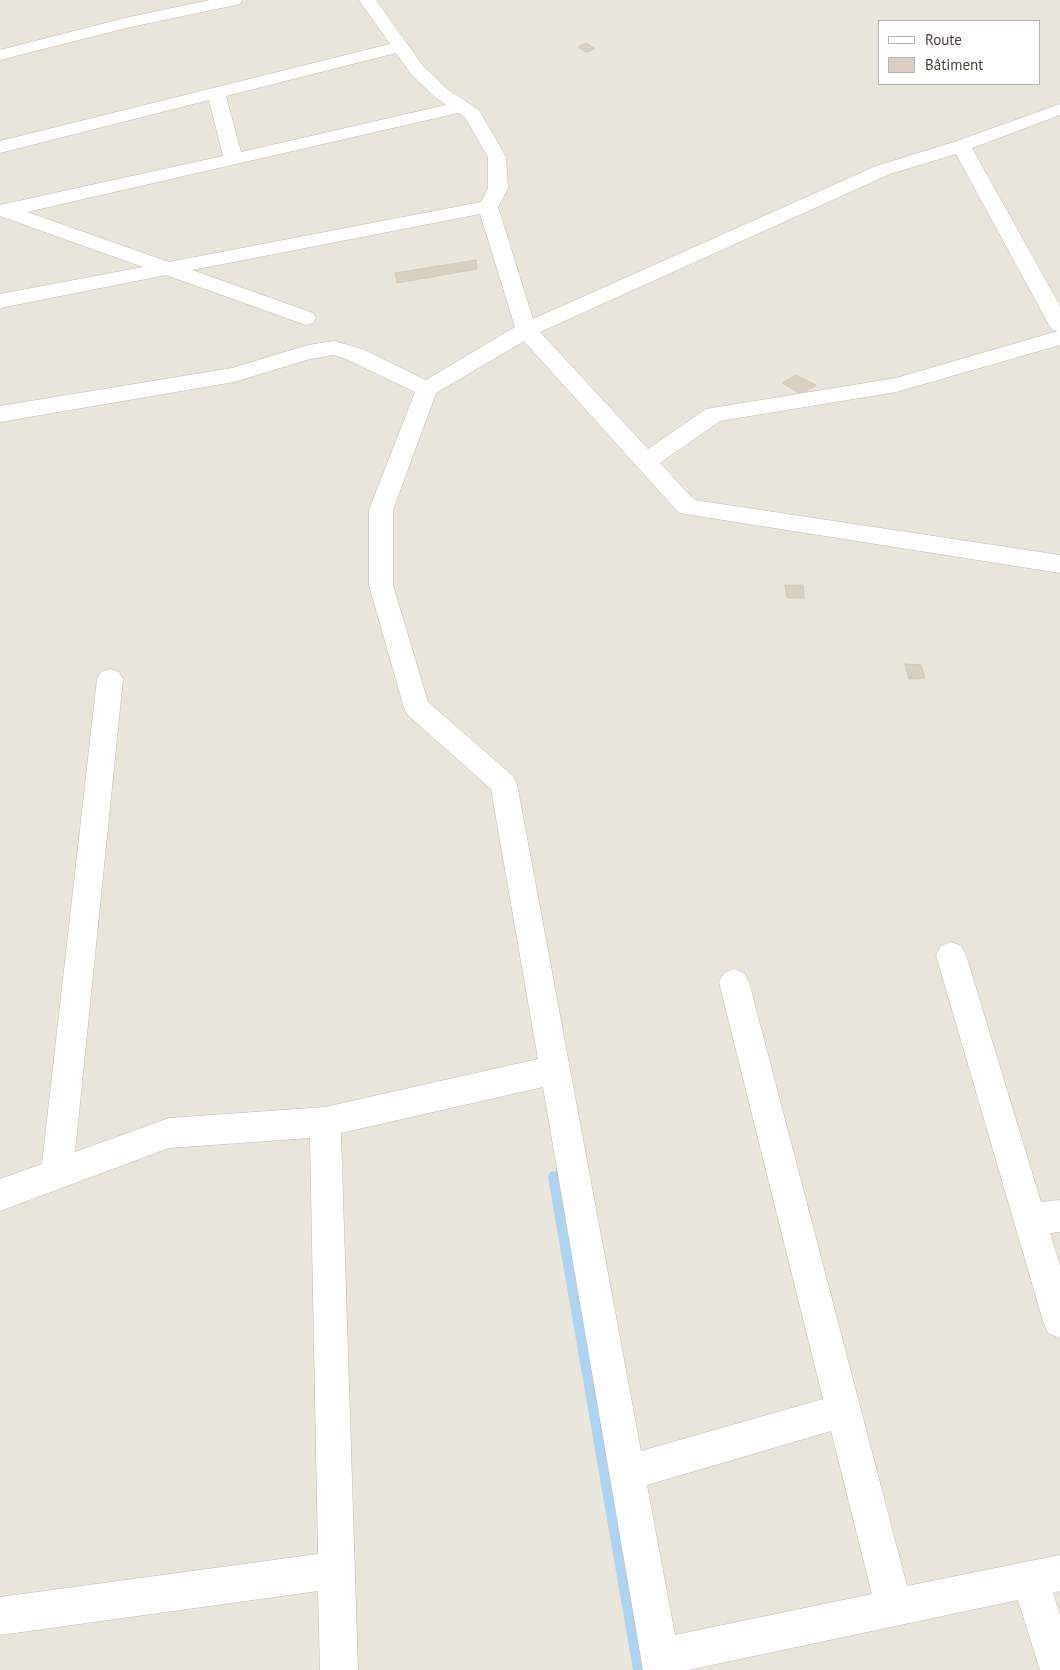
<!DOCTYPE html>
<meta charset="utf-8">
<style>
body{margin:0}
#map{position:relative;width:1060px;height:1670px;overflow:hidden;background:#f6f3ec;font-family:"PT Sans",sans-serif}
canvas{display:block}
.legend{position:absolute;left:878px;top:20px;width:162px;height:65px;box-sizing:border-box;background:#fff;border:1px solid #b7b4b0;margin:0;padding:6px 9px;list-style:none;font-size:15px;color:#4b4439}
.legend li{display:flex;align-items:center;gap:10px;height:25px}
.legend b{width:25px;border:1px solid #b7b4b0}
</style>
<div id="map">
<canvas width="1060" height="1670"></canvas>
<ul class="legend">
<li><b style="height:6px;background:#fff"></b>Route</li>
<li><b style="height:14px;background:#d8cfc1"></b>Bâtiment</li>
</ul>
</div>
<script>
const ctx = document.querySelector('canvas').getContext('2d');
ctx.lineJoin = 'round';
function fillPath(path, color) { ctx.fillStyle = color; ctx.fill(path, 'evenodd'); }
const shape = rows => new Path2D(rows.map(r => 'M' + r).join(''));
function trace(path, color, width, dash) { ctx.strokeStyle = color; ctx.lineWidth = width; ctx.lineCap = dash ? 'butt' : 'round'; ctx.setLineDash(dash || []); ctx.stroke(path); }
fillPath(shape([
 [0,0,1060,0,1060,1670,0,1670],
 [879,21,1039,21,1039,84,879,84]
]), '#eae5da');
fillPath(shape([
 [555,1171,560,1172,562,1177,649,1670,633,1670,548,1177,550,1172,555,1171]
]), '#a9d4f2');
const building = shape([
 [586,43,595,49,586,52,578,47,586,43],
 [476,260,477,269,397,283,395,273,476,260],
 [796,375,816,385,802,394,782,383,796,375],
 [785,585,803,585,804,598,787,598,785,585],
 [905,664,921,665,925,678,909,679,905,664]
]);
fillPath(building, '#d8cfc1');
trace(building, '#d3c7b4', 1);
const minor = shape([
 [210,0,242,0,240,4,126,28,0,60,0,50,125,18,210,0],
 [359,0,376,0,423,66,447,89,479,110,506,157,508,188,498,207,533,319,876,166,954,142,1060,104,1060,115,972,148,1060,306,1060,345,896,392,720,421,660,463,694,500,1060,555,1060,573,679,513,524,341,436,393,393,510,393,585,428,702,513,776,517,784,641,1451,823,1399,719,982,724,973,734,969,744,973,749,982,907,1586,1060,1555,1060,1591,1053,1593,1060,1615,1060,1670,1040,1670,1018,1600,688,1670,643,1670,543,1087,341,1133,358,1670,320,1670,318,1591,0,1635,0,1597,318,1554,310,1138,169,1148,0,1211,0,1179,42,1164,97,679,101,672,110,669,119,672,123,679,75,1152,169,1118,325,1107,538,1059,491,789,408,715,404,708,369,585,369,510,415,392,346,359,334,355,310,359,234,382,0,422,0,406,232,368,308,345,334,341,362,349,426,380,515,327,480,214,192,270,313,313,316,318,313,323,306,325,166,275,0,308,0,294,143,267,0,216,0,205,223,156,209,100,0,153,0,141,390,44,359,0],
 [396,53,411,74,435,97,446,105,241,152,226,96,396,53],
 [458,113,465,117,488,157,488,188,481,202,169,262,27,212,458,113],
 [956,154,1049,325,1053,330,1058,331,896,378,706,409,648,449,540,332,890,174,956,154],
 [831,1431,872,1594,675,1635,647,1485,831,1431],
 [951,942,961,946,966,955,1041,1202,1060,1200,1060,1232,1050,1233,1060,1266,1060,1338,1048,1333,1043,1321,936,955,941,946,951,942]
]);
trace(minor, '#c2bbae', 1);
fillPath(minor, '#fff');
</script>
